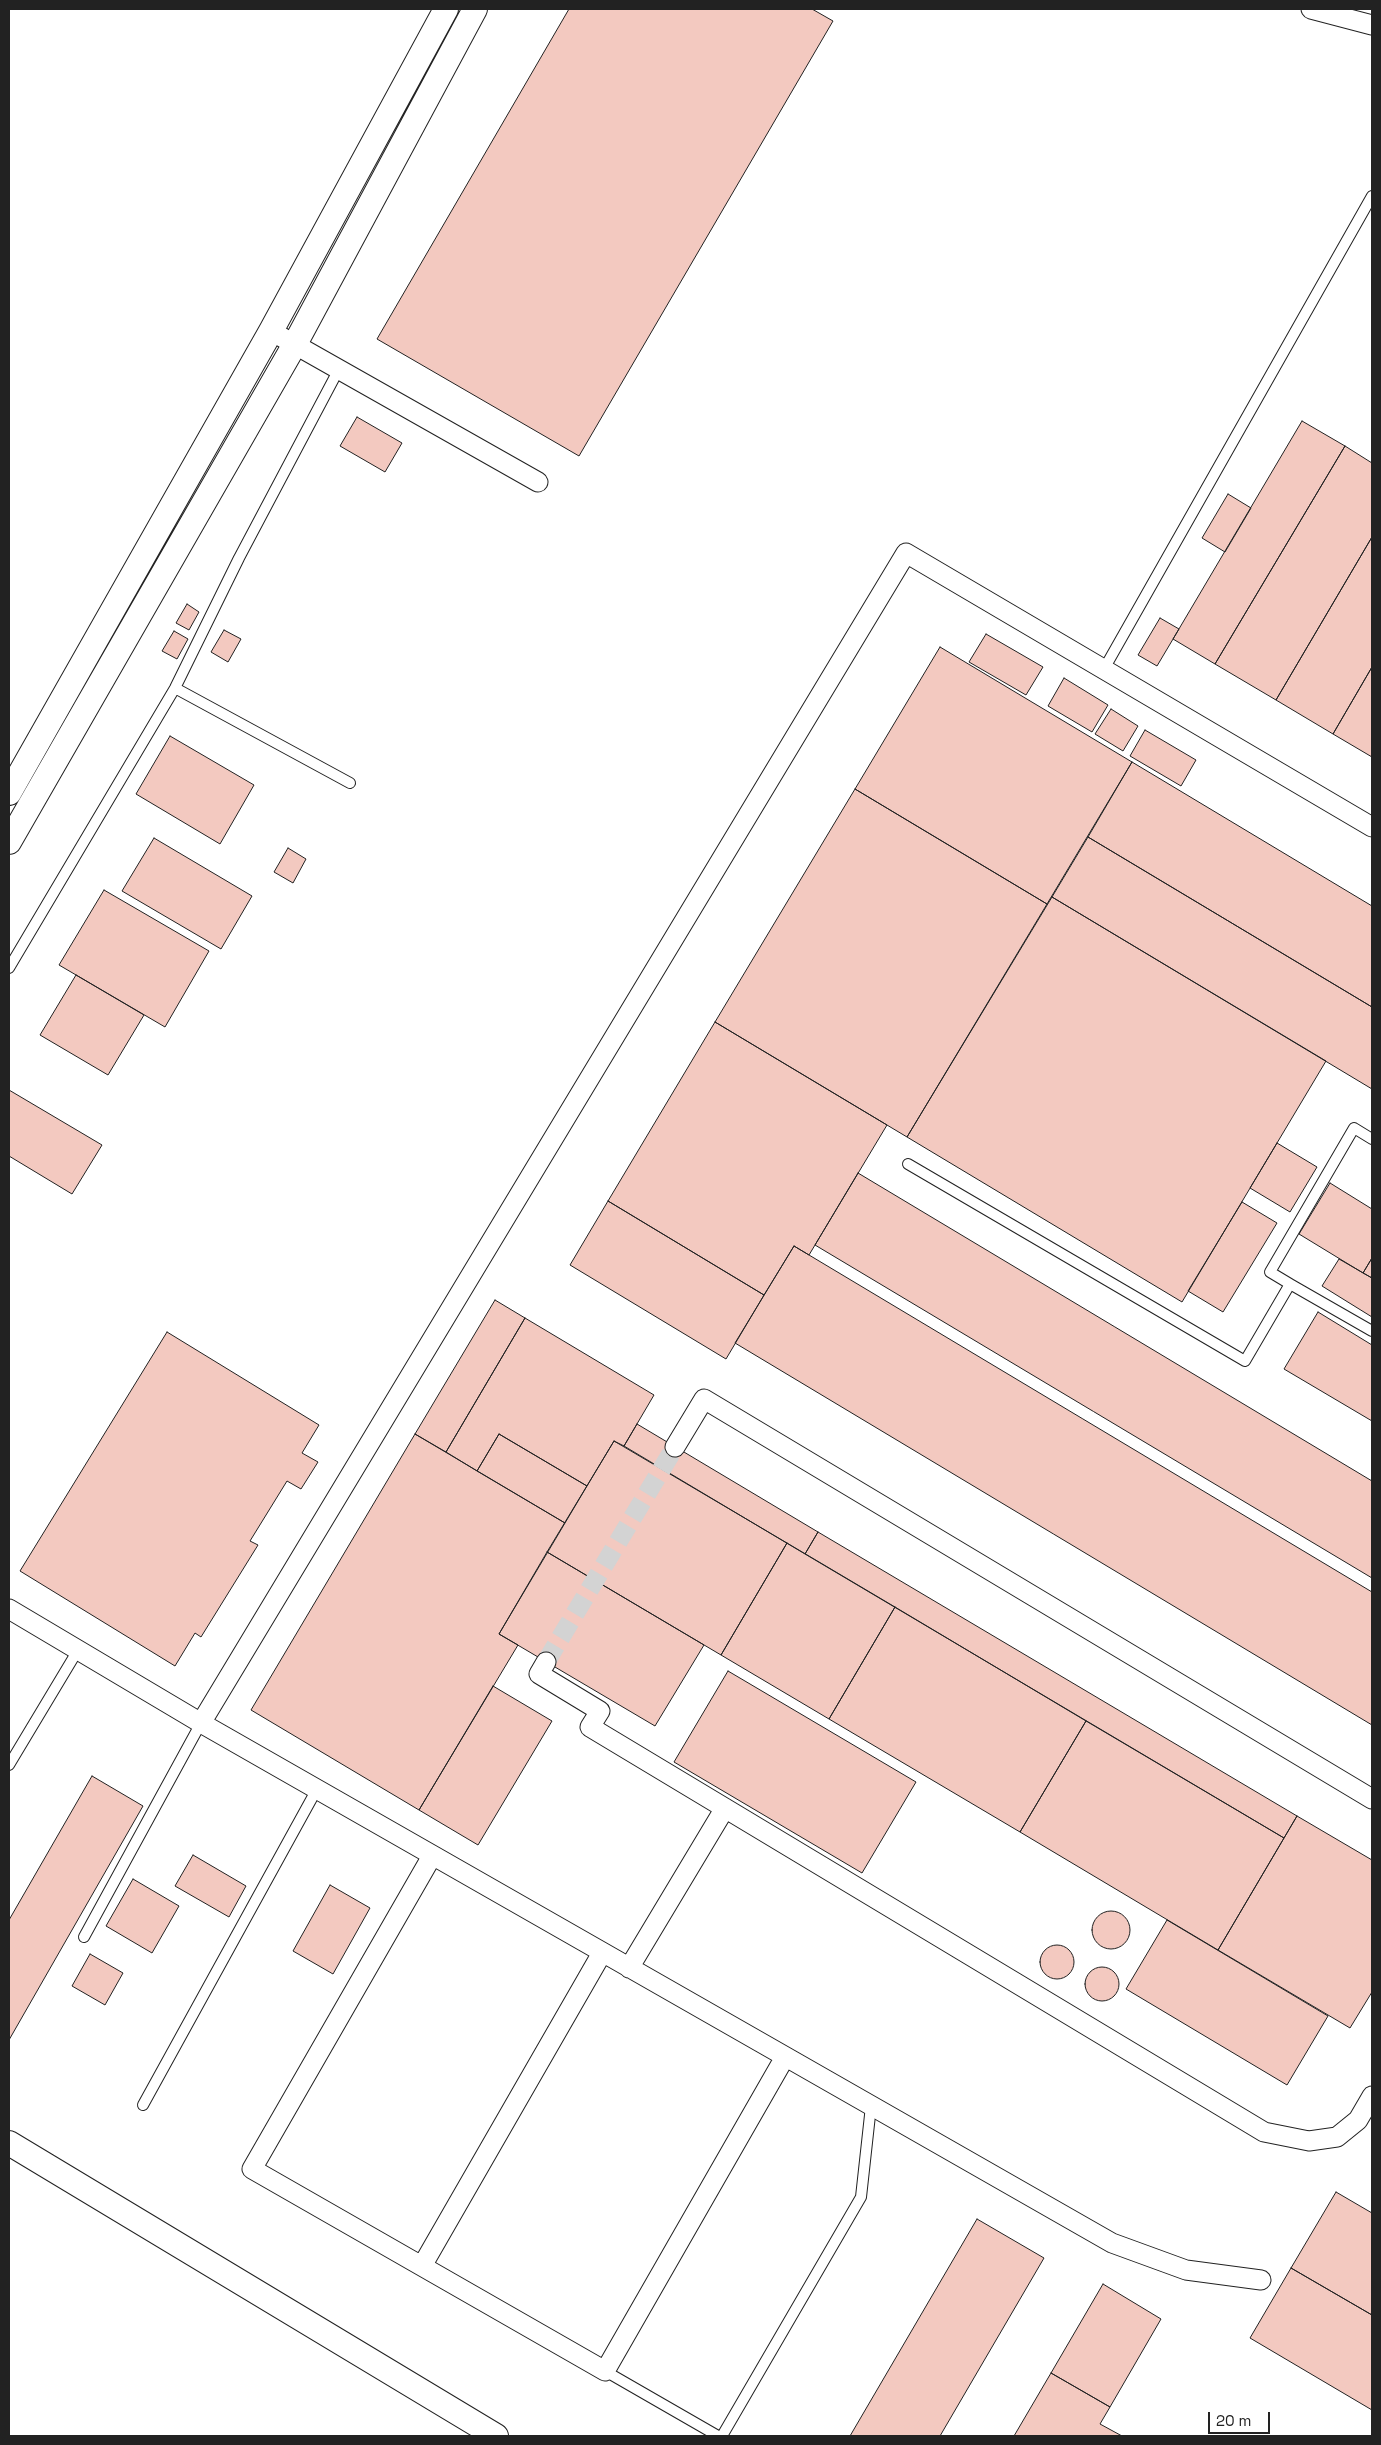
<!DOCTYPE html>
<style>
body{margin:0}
#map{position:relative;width:1381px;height:2445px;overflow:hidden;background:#fff;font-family:"Space Grotesk",sans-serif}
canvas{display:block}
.frame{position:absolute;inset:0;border:10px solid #222;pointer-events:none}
.scale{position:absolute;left:1208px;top:2412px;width:62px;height:22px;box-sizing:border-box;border:2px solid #222;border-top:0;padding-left:6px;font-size:15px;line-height:18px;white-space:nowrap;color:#222;-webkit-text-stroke:4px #fff;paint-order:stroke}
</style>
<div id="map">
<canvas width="1381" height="2445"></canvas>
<div class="frame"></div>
<div class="scale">20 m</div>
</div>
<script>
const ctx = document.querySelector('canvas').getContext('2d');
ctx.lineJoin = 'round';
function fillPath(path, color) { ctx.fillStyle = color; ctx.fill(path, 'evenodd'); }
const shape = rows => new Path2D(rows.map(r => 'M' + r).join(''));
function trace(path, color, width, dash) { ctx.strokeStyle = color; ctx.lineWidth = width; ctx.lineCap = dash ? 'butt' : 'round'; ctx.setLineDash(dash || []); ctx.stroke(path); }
const building = shape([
 [569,9,812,9,833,21,579,456,377,339,569,9],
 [357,417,402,443,385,472,340,446,357,417],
 [1302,421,1345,446,1215,664,1173,639,1302,421],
 [1345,446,1372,463,1372,537,1276,700,1215,664,1345,446],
 [1228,494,1251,508,1225,552,1202,538,1228,494],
 [1372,537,1372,667,1333,734,1276,700,1372,537],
 [187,604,199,612,189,630,176,623,187,604],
 [1160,618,1179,629,1157,666,1138,655,1160,618],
 [224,630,241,639,228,662,211,652,224,630],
 [174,631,188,639,177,659,162,651,174,631],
 [986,634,1043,667,1026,695,969,662,986,634],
 [940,647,1132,762,1047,904,855,789,940,647],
 [1372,667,1372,757,1333,734,1372,667],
 [1064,678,1108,705,1092,732,1048,706,1064,678],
 [1111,709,1138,726,1123,751,1095,734,1111,709],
 [1145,730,1196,760,1181,786,1130,756,1145,730],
 [170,736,254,785,220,844,136,794,170,736],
 [1132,762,1372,906,1372,1007,1088,837,1132,762],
 [855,789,1047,904,907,1137,715,1022,855,789],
 [1088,837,1372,1007,1372,1089,1052,897,1088,837],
 [154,838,252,896,221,949,122,891,154,838],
 [288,848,306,859,293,883,274,872,288,848],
 [104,890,209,951,165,1027,59,965,104,890],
 [1052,897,1326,1061,1182,1302,907,1137,1052,897],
 [76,975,144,1015,108,1075,40,1035,76,975],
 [715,1022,887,1125,809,1255,794,1246,764,1295,608,1201,715,1022],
 [9,1090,102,1145,72,1194,9,1156,9,1090],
 [1277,1143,1317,1167,1290,1212,1250,1188,1277,1143],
 [858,1173,1372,1481,1372,1578,815,1245,858,1173],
 [1330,1183,1372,1209,1372,1258,1363,1273,1299,1234,1330,1183],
 [608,1201,764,1295,726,1359,570,1265,608,1201],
 [1242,1202,1277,1223,1223,1312,1188,1291,1242,1202],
 [794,1246,1372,1592,1372,1725,735,1343,794,1246],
 [1372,1258,1372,1278,1363,1273,1372,1258],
 [1339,1259,1372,1278,1372,1317,1322,1286,1339,1259],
 [495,1300,525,1318,446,1452,415,1434,495,1300],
 [1318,1312,1372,1345,1372,1421,1284,1369,1318,1312],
 [525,1318,654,1395,624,1446,614,1441,587,1486,499,1434,477,1471,446,1452,525,1318],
 [167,1332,319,1425,302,1453,318,1462,301,1489,287,1481,250,1541,258,1545,201,1637,195,1633,175,1666,20,1571,167,1332],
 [637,1424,818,1532,805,1554,624,1446,637,1424],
 [415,1434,565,1523,499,1634,518,1645,419,1810,251,1710,415,1434],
 [499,1434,587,1486,565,1523,477,1471,499,1434],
 [614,1441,787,1543,721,1655,547,1552,614,1441],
 [818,1532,1297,1816,1284,1838,805,1554,818,1532],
 [787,1543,895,1607,829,1719,721,1655,787,1543],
 [547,1552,704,1645,655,1726,499,1634,547,1552],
 [895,1607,1086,1721,1020,1832,829,1719,895,1607],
 [728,1671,916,1782,862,1873,674,1762,728,1671],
 [493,1686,552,1721,478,1845,419,1810,493,1686],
 [1086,1721,1284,1838,1218,1950,1020,1832,1086,1721],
 [92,1776,143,1806,9,2040,9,1920,92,1776],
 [1297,1816,1372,1860,1372,1992,1350,2028,1218,1950,1297,1816],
 [193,1855,246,1886,229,1917,175,1886,193,1855],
 [133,1879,179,1906,152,1953,106,1926,133,1879],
 [330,1885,370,1908,333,1974,293,1951,330,1885],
 '1092 1930a19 19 0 1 1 38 0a19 19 0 1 1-38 0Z',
 [1167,1920,1328,2016,1287,2085,1126,1989,1167,1920],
 '1040 1962a17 17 0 1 1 34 0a17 17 0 1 1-34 0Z',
 [90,1954,123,1973,105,2005,72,1986,90,1954],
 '1085 1984a17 17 0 1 1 34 0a17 17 0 1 1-34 0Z',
 [1336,2192,1372,2213,1372,2315,1291,2268,1336,2192],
 [977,2219,1044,2258,940,2436,850,2436,977,2219],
 [1291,2268,1372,2315,1372,2410,1250,2338,1291,2268],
 [1103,2284,1161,2319,1110,2407,1051,2373,1103,2284],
 [1051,2373,1110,2407,1100,2424,1122,2436,1014,2436,1051,2373]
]);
fillPath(building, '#f3c9c0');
trace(building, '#222', 1);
trace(shape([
 [546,1662,675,1447]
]), '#d3d3d3', 19, [19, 9]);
const service = shape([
 [1104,669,1372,196],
 [175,688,350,783],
 [9,968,175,688,239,558,339,369],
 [908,1164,1245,1361,1290,1284,1372,1331],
 [1290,1284,1270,1272,1354,1128,1372,1139],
 [9,1765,78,1650],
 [84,1937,201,1723],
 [143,2105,317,1789],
 [605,2371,718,2436],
 [722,2436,861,2197,871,2106]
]);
const minor = shape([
 [1311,9,1372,25],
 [271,331,538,482],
 [675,1447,704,1399,1372,1799],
 [9,1609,201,1723,1112,2243,1186,2270,1261,2280],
 [546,1662,539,1674,600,1711,590,1727,1264,2132,1309,2141,1337,2137,1358,2120,1372,2096],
 [201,1723,906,553,1372,827],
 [432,1856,252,2169,605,2371,785,2057],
 [629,1968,725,1808],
 [422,2266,602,1953]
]);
const tertiary = shape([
 [9,793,271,331,446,9],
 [9,842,295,344,475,9],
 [9,2143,496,2436]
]);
trace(service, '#222', 12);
trace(minor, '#222', 21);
trace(tertiary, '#222', 26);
trace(service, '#fff', 10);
trace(minor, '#fff', 19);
trace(tertiary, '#fff', 24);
</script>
